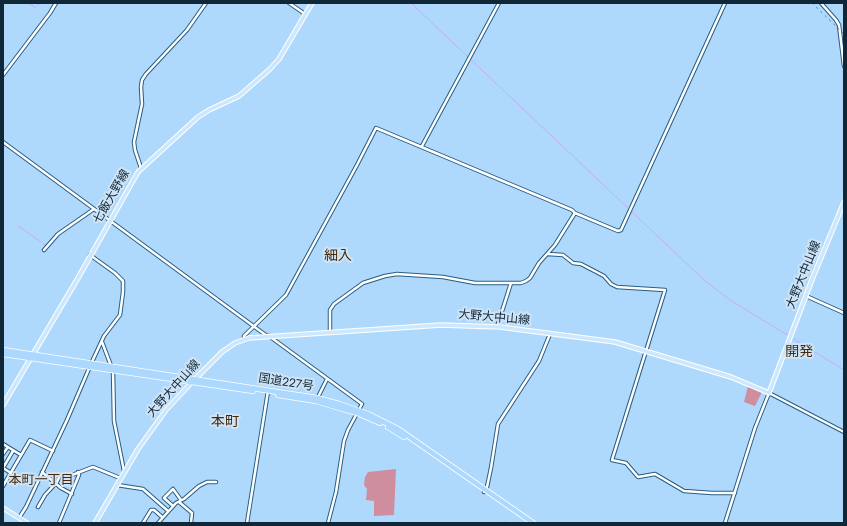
<!DOCTYPE html>
<meta charset="utf-8">
<style>
body{margin:0}
#map{position:relative;width:847px;height:526px;overflow:hidden;background:#aed9fd;font-family:Jost,sans-serif}
canvas{display:block}
.frame{position:absolute;inset:0;border:4px solid #102737;pointer-events:none}
</style>
<div id="map">
<canvas width="847" height="526"></canvas>
<div class="frame"></div>
</div>
<script>
const ctx = document.querySelector('canvas').getContext('2d');
ctx.lineJoin = 'round';
function fillPath(path, color) { ctx.fillStyle = color; ctx.fill(path, 'evenodd'); }
const shape = rows => new Path2D(rows.map(r => 'M' + r).join(''));
function trace(path, color, width, dash) { ctx.strokeStyle = color; ctx.lineWidth = width; ctx.lineCap = dash ? 'butt' : 'round'; ctx.setLineDash(dash || []); ctx.stroke(path); }
function drawText(font, color, halo, rows, align = 'center') {
  ctx.font = font + ' Jost,"Noto Sans JP",sans-serif'; ctx.lineWidth = 4; ctx.setLineDash([]); ctx.textBaseline = 'middle'; ctx.strokeStyle = halo; ctx.fillStyle = color; for (const [text, x, y, turn = 0] of rows) {
    ctx.save(); ctx.translate(x, y); ctx.rotate((+turn || 0) * Math.PI / 180); ctx.textAlign = isNaN(turn) ? turn : align; if (halo) ctx.strokeText(text, 0, 0); ctx.fillText(text, 0, 0); ctx.restore();
  }
}
fillPath(shape([
 [748,386,762,392,755,406,744,402],
 [396,469,394,515,374,516,374,501,366,500,367,489,364,485,365,477,368,472]
]), '#cf8e9e');
trace(shape([
 [28,3,36,8],
 [411,3,704,280,730,300,789,336],
 [819,3,836,22,841,53],
 [38,5,40,3],
 [841,54,844,76],
 [18,226,30,234],
 [31,235,41,242],
 [50,241,57,233],
 [43,244,46,245,48,244],
 [792,338,844,370],
 [503,522,516,523],
 [377,523,383,523]
]), '#c8aaf4', 1);
const minor = shape([
 [289,3,305,14],
 [821,3,836,20,839,25,844,66],
 [3,75,50,13,56,3],
 [3,142,267,336],
 [422,146,499,3],
 [141,168,135,150,134,142,142,104,141,87,142,80,146,74,187,30,206,3],
 [44,250,58,234,94,209],
 [548,254,563,255,573,263,581,264,604,276,611,284,617,287,665,290,612,460,626,463,638,477,655,474,684,491,712,493,735,493],
 [806,296,844,313],
 [497,327,511,283],
 [330,332,330,310,334,304,363,283,385,276,397,274,443,277,475,283,521,283,526,281,530,278,539,263,555,245,575,213],
 [269,336,362,404,348,430,344,441,336,492,328,523],
 [244,339,244,336,286,295,357,165,376,128,572,210,575,213,618,231,621,230,725,3],
 [102,342,113,371,114,421,124,471],
 [317,399,327,379],
 [3,444,21,455],
 [3,454,8,447],
 [3,468,13,451],
 [3,468,11,473],
 [42,472,61,488,72,494],
 [117,485,143,489,168,511],
 [3,486,30,440,53,451],
 [484,492,487,487,491,468,498,424,539,361,550,334],
 [179,502,192,513,191,523],
 [173,506,164,498,173,489,181,500],
 [38,507,45,495,57,482,60,475,67,477,93,467,120,478],
 [19,518,26,507,67,420,91,364,104,336,120,315,123,292,123,281,115,273,90,255],
 [59,523,79,475,78,472],
 [143,523,151,510,154,510,162,517],
 [158,523,176,503,184,499,199,486,207,482,216,482],
 [247,523,268,391],
 [725,523,755,428,769,393,844,432]
]);
const major = shape([
 [3,405,78,278,138,172,198,117,209,110,239,96,270,69,279,59,312,3],
 [3,508,27,523],
 [95,523,138,449,166,410,192,382,222,352,235,343,249,338,441,325,500,327,615,342,731,377,769,393,813,277,844,202]
]);
const highway = shape([
 [3,350,317,398,339,404,368,414,398,429,533,523],
 [3,354,253,391],
 [278,395,316,401,336,407,357,413,380,423],
 [388,427,404,437]
]);
trace(minor, '#285d83', 4.5);
trace(major, '#fff', 5.5);
trace(highway, '#fff', 6);
trace(minor, '#fff', 2.5);
trace(major, '#cde8fd', 3.5);
trace(highway, '#abd8fc', 4.5);
trace(shape([
 [812,3,844,34]
]), '#52728a', 1, [2, 4]);
drawText('12px', '#102737', '#cee4f6', [
 ["七飯大野線",112,197,-60],
 ["大野大中山線",804,275,-68],
 ["大野大中山線",494,318,5],
 ["国道227号",286,383,9],
 ["大野大中山線",174,389,-48]
]);
drawText('13px', '#472a0c', '#cee4f6', [
 ["本町一丁目",41,481]
]);
drawText('14px', '#472a0c', '#cee4f6', [
 ["細入",338,257],
 ["開発",799,353],
 ["本町",225,423]
]);
</script>
